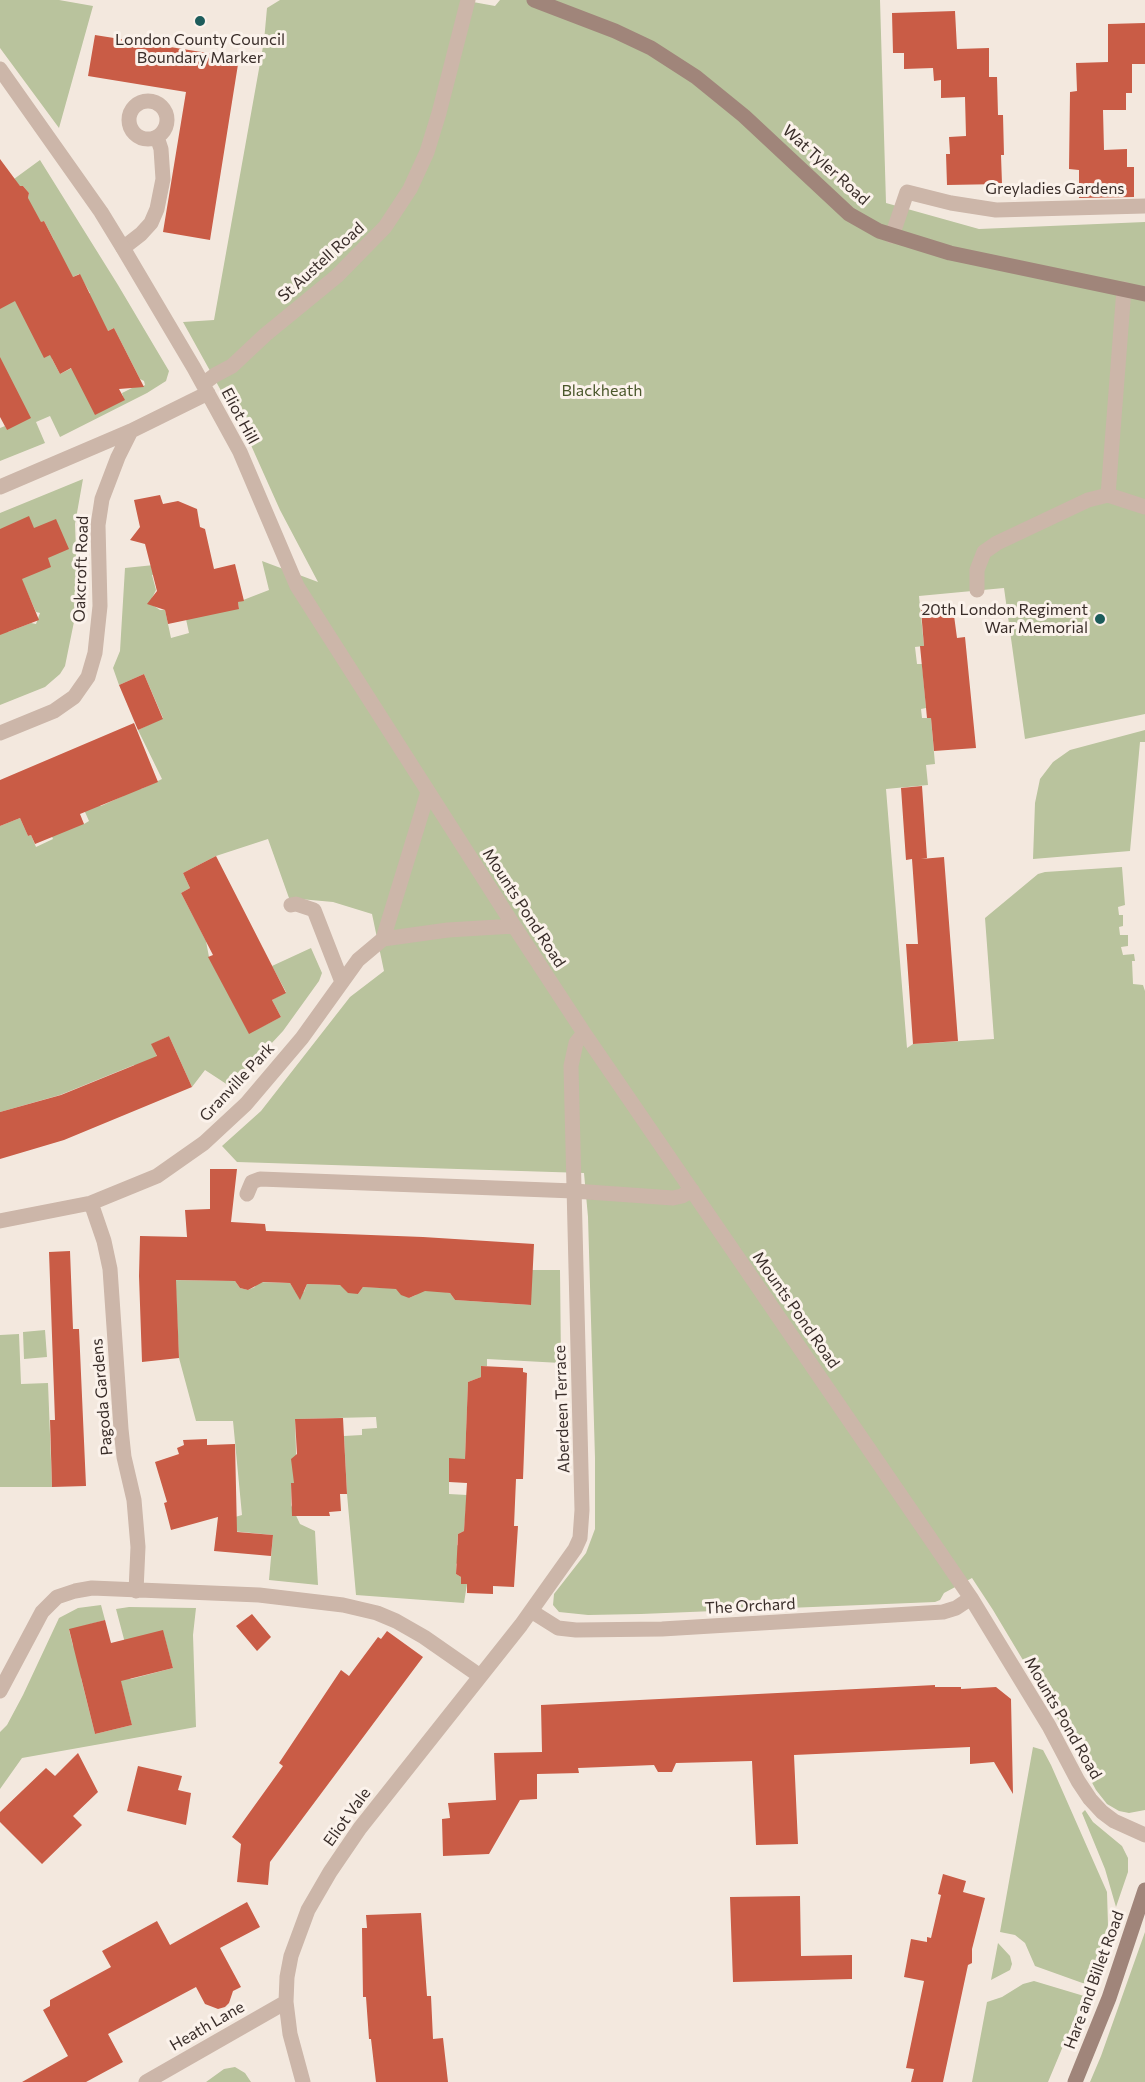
<!DOCTYPE html>
<style>
body{margin:0}
canvas{display:block;background:#f3e8de}
</style>
<canvas width="1145" height="2082"></canvas>
<script>
const ctx = document.querySelector('canvas').getContext('2d');
ctx.lineJoin = 'round';
function fillPath(path, color) { ctx.fillStyle = color; ctx.fill(path, 'evenodd'); }
const shape = rows => new Path2D(rows.map(r => 'M' + r).join(''));
function trace(path, color, width, dash) { ctx.strokeStyle = color; ctx.lineWidth = width; ctx.lineCap = dash ? 'butt' : 'round'; ctx.setLineDash(dash || []); ctx.stroke(path); }
function drawText(font, color, halo, rows, align = 'center') {
  ctx.font = font + ' Commissioner,sans-serif'; ctx.lineWidth = 6; ctx.setLineDash([]); ctx.textBaseline = 'middle'; ctx.strokeStyle = halo; ctx.fillStyle = color; for (const [text, x, y, turn = 0] of rows) {
    ctx.save(); ctx.translate(x, y); ctx.rotate((+turn || 0) * Math.PI / 180); ctx.textAlign = isNaN(turn) ? turn : align; if (halo) ctx.strokeText(text, 0, 0); ctx.fillText(text, 0, 0); ctx.restore();
  }
}
fillPath(shape([
 [0,0,59,0,93,6,59,128,0,48],
 [280,0,462,0,495,6,500,0,880,0,886,203,979,229,1145,222,1145,714,1025,739,1004,588,919,596,924,646,915,647,917,664,922,664,926,708,921,709,922,718,931,718,935,764,926,765,928,785,886,789,907,1048,913,1044,994,1039,985,918,1038,874,1045,872,1122,867,1125,905,1118,907,1119,915,1123,915,1123,926,1119,927,1120,935,1128,935,1128,946,1121,947,1123,955,1134,954,1135,961,1132,961,1133,984,1143,985,1145,991,1145,1810,1129,1813,1119,1811,1107,1804,1096,1790,1054,1712,993,1610,972,1578,944,1593,940,1600,935,1602,641,1614,588,1615,559,1612,553,1605,554,1594,586,1553,595,1529,595,1458,588,1217,584,1173,237,1162,222,1146,261,1111,350,997,384,971,372,914,333,902,289,898,268,839,216,856,183,873,190,888,181,893,206,941,209,957,249,1033,281,1017,272,1000,286,992,272,966,311,948,322,973,319,981,283,1031,231,1087,205,1070,192,1087,169,1036,152,1044,161,1067,139,1077,134,1065,60,1095,0,1112,0,826,20,818,28,836,31,835,36,847,53,839,40,810,84,824,89,821,77,794,101,806,123,796,134,771,141,789,162,779,138,730,163,718,144,674,119,685,113,668,120,651,125,568,154,565,156,574,152,575,156,590,152,598,154,606,160,610,165,610,171,638,189,633,184,610,239,609,238,602,269,590,262,561,318,582,280,510,250,443,183,322,214,320,264,41,267,8],
 [40,160,118,285,169,371,166,381,147,393,60,437,50,416,36,422,45,443,0,461,0,428,5,426,7,430,0,357,0,275,54,240,44,221,0,242,28,198,29,193,23,186,19,186,14,179],
 [79,274,90,293,83,297,18,305],
 [114,328,140,379,144,381,145,385,142,387,136,386,122,393,124,400,76,366,60,374,52,359],
 [83,479,75,524,78,602,65,666,60,674,45,687,0,705,0,614,8,632,31,623,36,624,40,613,36,612,16,567,0,569,0,513],
 [1145,730,1145,742,1140,742,1130,851,1033,859,1035,803,1040,779,1053,762,1070,750],
 [532,1270,560,1270,561,1363,487,1359,487,1366,481,1366,481,1377,468,1382,465,1459,449,1459,449,1494,467,1495,464,1531,458,1534,457,1545,462,1548,462,1560,456,1564,456,1574,461,1577,461,1584,467,1584,464,1603,356,1595,347,1494,344,1436,362,1435,362,1429,377,1428,376,1417,295,1419,297,1483,291,1483,291,1505,300,1524,315,1531,318,1585,269,1580,273,1535,231,1531,235,1517,242,1515,233,1421,196,1421,179,1358,176,1292,171,1280,235,1281,240,1288,248,1290,255,1287,256,1282,290,1283,295,1291,304,1292,307,1284,340,1285,358,1294,363,1287,396,1288,409,1298,416,1295,419,1289,437,1290,450,1293,455,1300,530,1305],
 [45,1330,47,1357,24,1359,23,1332],
 [19,1334,21,1384,48,1383,52,1487,0,1487,0,1335],
 [101,1605,105,1620,69,1630,73,1646,76,1645,84,1676,81,1678,95,1734,132,1725,118,1671,131,1679,173,1668,164,1635,125,1643,116,1609,129,1607,196,1608,193,1635,196,1727,22,1758,0,1789,0,1732,7,1725,23,1695,59,1618,78,1608],
 [1033,1747,1043,1750,1051,1765,1107,1892,1108,1925,1103,1945,1088,1985,1035,1966,1025,1943,1015,1935,1000,1932],
 [1085,1810,1093,1822,1122,1846,1128,1858,1128,1872,1116,1907,1105,1869,1082,1813],
 [1145,1932,1145,2082,1090,2082,1101,2056],
 [998,1943,1010,1956,1012,1964,1010,1970,991,1980],
 [1034,1981,1084,1996,1048,2082,972,2082,987,2002,1002,1997,1023,1984],
 [235,2067,245,2073,251,2082,206,2082,224,2069]
]), '#b9c39d');
fillPath(shape([
 [955,11,957,49,989,48,989,77,997,77,998,115,1003,115,1004,155,1001,155,1002,184,947,185,946,154,950,154,949,137,966,136,965,97,941,98,941,80,934,81,933,68,904,69,904,53,893,53,892,13],
 [1145,23,1145,64,1132,64,1132,93,1126,93,1126,110,1103,110,1104,150,1127,149,1127,167,1134,167,1134,197,1079,198,1079,170,1069,169,1070,92,1077,91,1076,63,1108,62,1108,24],
 [95,35,239,58,210,240,163,232,186,92,88,76],
 [0,159,20,186,23,186,29,193,28,198,41,222,44,221,73,277,80,274,108,331,114,328,144,387,119,389,125,400,95,415,71,368,60,374,50,355,44,358,15,301,0,309],
 [0,357,31,418,7,430,0,417],
 [160,495,163,504,178,501,197,509,200,527,205,529,214,569,235,564,244,601,238,602,239,609,168,624,165,610,147,604,157,591,145,544,130,540,140,527,134,500],
 [29,516,34,528,56,519,69,549,48,558,51,567,22,579,39,620,0,635,0,529],
 [953,608,957,638,965,637,976,748,934,751,931,718,927,718,920,646,924,646,921,610],
 [144,674,163,719,138,730,119,685],
 [134,723,158,782,80,814,84,824,35,844,31,835,28,836,20,818,0,826,0,780],
 [922,786,927,858,921,859,944,857,958,1041,913,1044,906,944,918,944,912,859,906,860,901,788],
 [216,856,286,993,272,1000,281,1017,249,1034,208,957,213,955,181,893,190,888,183,873],
 [169,1036,192,1087,64,1140,0,1159,0,1112,61,1095,157,1056,151,1044],
 [210,1169,237,1169,231,1222,265,1224,266,1231,423,1237,534,1244,531,1305,455,1300,450,1293,425,1291,409,1298,401,1295,396,1289,363,1287,358,1294,348,1293,340,1285,307,1284,300,1300,290,1283,263,1282,248,1290,240,1288,235,1281,176,1280,179,1358,142,1362,139,1276,140,1236,187,1237,185,1210,210,1209],
 [70,1251,73,1329,79,1329,86,1486,52,1487,50,1420,55,1420,49,1252],
 [481,1366,523,1368,523,1372,527,1373,523,1479,516,1479,514,1526,518,1526,514,1587,493,1586,493,1594,467,1593,467,1584,461,1584,461,1577,456,1574,458,1534,464,1531,467,1483,449,1482,449,1458,465,1459,468,1382,481,1377],
 [343,1418,347,1494,340,1494,341,1511,329,1512,330,1516,292,1516,291,1483,294,1483,291,1459,297,1454,295,1419],
 [207,1439,207,1445,235,1444,237,1532,273,1535,271,1556,214,1551,218,1517,171,1530,164,1503,167,1502,155,1462,179,1454,177,1448,184,1445,183,1440],
 [252,1614,271,1637,257,1651,236,1626],
 [105,1620,111,1643,163,1630,173,1668,121,1681,132,1725,95,1734,69,1629],
 [387,1631,423,1657,270,1862,268,1885,237,1882,241,1844,232,1837,283,1766,279,1763,341,1670,349,1676,378,1637,381,1639],
 [935,1685,935,1687,961,1687,961,1689,996,1687,1011,1699,1013,1794,994,1762,970,1764,970,1747,794,1755,798,1844,756,1845,752,1761,676,1763,672,1772,658,1772,654,1765,578,1768,579,1773,537,1774,537,1799,520,1800,489,1854,443,1856,442,1819,450,1818,448,1803,496,1800,494,1753,542,1752,541,1705],
 [78,1753,98,1792,73,1816,82,1825,42,1864,0,1822,0,1812,46,1768,55,1776],
 [138,1766,182,1776,178,1790,191,1793,186,1825,127,1811],
 [943,1874,966,1881,963,1892,985,1898,972,1949,972,1963,968,1965,943,2082,911,2082,914,2069,906,2068,924,1981,904,1977,911,1939,927,1942,927,1937,931,1938,941,1895,938,1894],
 [800,1896,801,1956,852,1955,852,1979,733,1982,730,1897],
 [247,1902,260,1927,220,1948,241,1987,233,1991,229,2003,225,2007,218,2009,205,2004,196,1987,108,2034,123,2062,86,2082,22,2082,68,2056,43,2010,50,2006,50,2000,111,1967,102,1951,157,1921,170,1945],
 [421,1913,427,1996,431,1996,433,2039,443,2038,448,2082,376,2082,371,2039,369,2039,366,1997,363,1997,362,1928,367,1928,366,1915]
]), '#c95c46');
trace(shape([
 '129 120a19 19 0 1 1 38 0a19 19 0 1 1-38 0Z',
 [892,236,907,192,951,203,996,210,1145,206],
 [123,248,141,234,151,223,157,209,163,179,161,149,157,137]
]), '#ccb6a9', 15);
trace(shape([
 [0,69,101,212,123,248,194,368,240,452,297,586,514,926,584,1033,971,1598,1049,1726,1078,1781,1090,1799,1102,1812,1114,1821,1145,1835],
 [203,384,215,375,232,366,265,335,337,276,385,227,410,189,427,152,439,113,468,0],
 [0,487,131,431,208,393],
 [1108,495,1124,289],
 [977,590,977,570,984,552,997,543,1088,500,1108,495,1145,507],
 [0,733,54,711,74,697,88,677,95,653,100,606,98,525,102,499,118,457,131,431],
 [291,905,296,904,314,910,342,982],
 [383,939,428,792],
 [247,1194,252,1182,260,1179,574,1191,673,1198,682,1196,692,1190],
 [91,1203,104,1241,110,1269,121,1429,124,1457,134,1500,138,1547,136,1591],
 [0,1221,91,1203,157,1176,204,1143,246,1104,302,1038,358,960,383,939,448,930,514,926],
 [531,1611,558,1628,576,1630,662,1629,943,1612,956,1608,971,1598],
 [0,1691,42,1612,57,1597,75,1591,92,1588,259,1595,343,1605,377,1613,396,1621,424,1637,480,1676],
 [146,2082,286,2002],
 [303,2082,290,2034,286,2002,287,1977,291,1956,308,1910,330,1872,360,1828,521,1625,575,1549,580,1538,582,1510,571,1066,576,1043,584,1033]
]), '#ccb6a9', 15);
trace(shape([
 [534,0,615,31,651,48,696,77,744,116,849,214,879,231,950,253,1145,294],
 [1075,2082,1109,1998,1145,1890]
]), '#a0857a', 15);
for (const [x, y, r, color] of [
 [200,21,6,"#1d5c5b"],
 [1100,619,6,"#1d5c5b"]
]) { const dot = new Path2D(); dot.arc(x, y, r, 0, 2 * Math.PI); ctx.fillStyle = color; ctx.fill(dot); trace(dot, '#fbf2eb', 2); }
drawText('16px', '#392d29', '#fbf2eb', [
 ["London County Council",200,40],
 ["Boundary Marker",200,58],
 ["20th London Regiment",1088,610,"right"],
 ["War Memorial",1088,628,"right"]
]);
drawText('16px', '#392d29', '#fbf2eb', [
 ["Wat Tyler Road",826,165,42],
 ["Greyladies Gardens",1055,189],
 ["St Austell Road",321,262,-42],
 ["Eliot Hill",240,416,62],
 ["Oakcroft Road",81,569,-88],
 ["Mounts Pond Road",524,908,57],
 ["Granville Park",237,1082,-47],
 ["Mounts Pond Road",796,1310,55],
 ["Pagoda Gardens",102,1397,-95],
 ["Aberdeen Terrace",562,1409,-92],
 ["The Orchard",750,1606,-3],
 ["Mounts Pond Road",1063,1718,60],
 ["Eliot Vale",347,1817,-54],
 ["Hare and Billet Road",1094,1980,-70],
 ["Heath Lane",207,2026,-30]
]);
drawText('16px', '#4b582c', '#fbf2eb', [
 ["Blackheath",602,391]
]);
</script>
